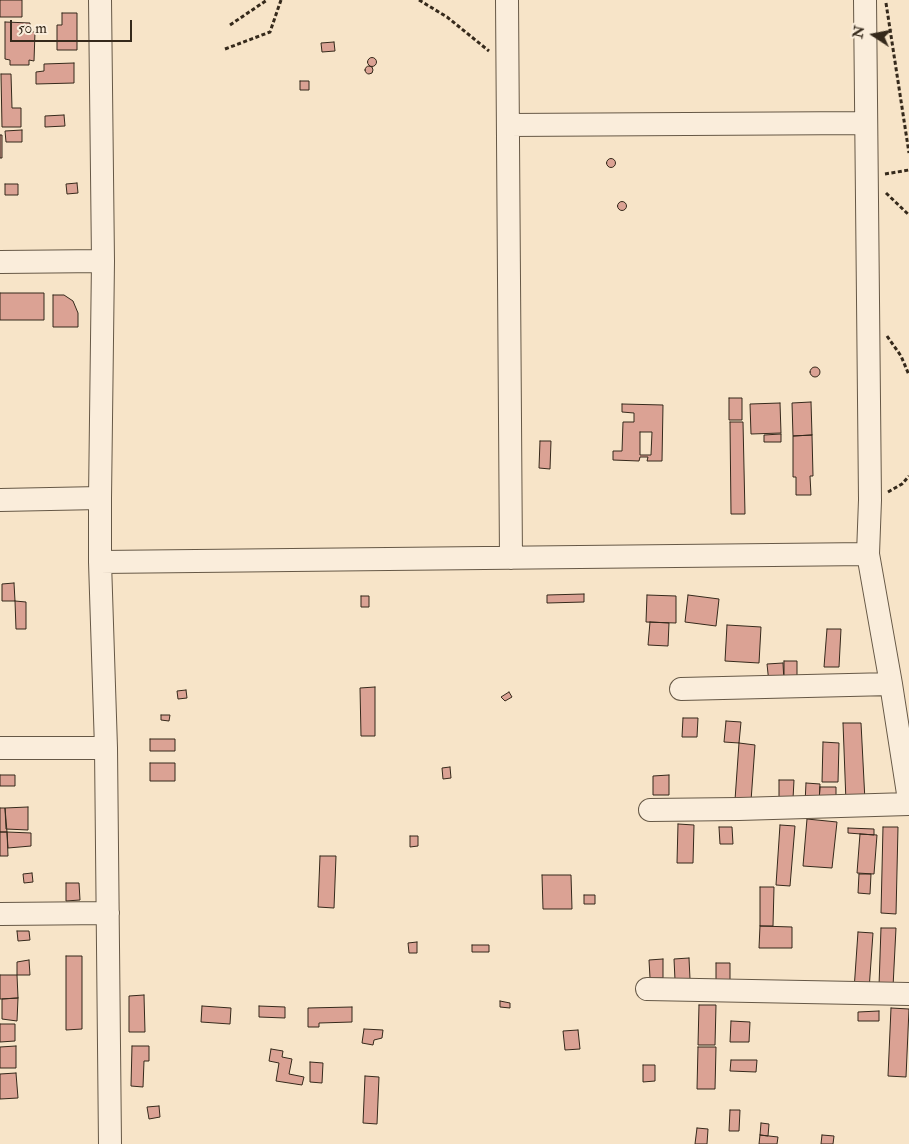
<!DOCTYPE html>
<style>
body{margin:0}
#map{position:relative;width:909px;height:1144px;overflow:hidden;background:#f7e4c8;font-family:"IM FELL Double Pica",serif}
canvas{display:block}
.north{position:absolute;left:849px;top:10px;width:50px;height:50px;-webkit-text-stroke:4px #faeddb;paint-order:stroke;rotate:281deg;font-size:14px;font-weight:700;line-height:20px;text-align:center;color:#35291b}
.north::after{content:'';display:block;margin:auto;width:18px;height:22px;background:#35291b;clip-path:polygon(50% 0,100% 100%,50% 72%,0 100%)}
.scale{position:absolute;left:10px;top:20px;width:122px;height:22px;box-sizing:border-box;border:2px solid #35291b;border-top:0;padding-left:6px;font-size:15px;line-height:18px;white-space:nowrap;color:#35291b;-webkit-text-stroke:4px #faeddb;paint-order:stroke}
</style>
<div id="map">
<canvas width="909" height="1144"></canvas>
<div class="north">N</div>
<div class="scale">50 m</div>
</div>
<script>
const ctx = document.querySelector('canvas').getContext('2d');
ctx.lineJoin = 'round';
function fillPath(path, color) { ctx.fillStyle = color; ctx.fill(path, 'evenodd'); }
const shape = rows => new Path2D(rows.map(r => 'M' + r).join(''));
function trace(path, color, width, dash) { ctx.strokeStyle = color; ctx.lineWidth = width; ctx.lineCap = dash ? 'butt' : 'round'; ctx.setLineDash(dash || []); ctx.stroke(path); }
const building = shape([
 [0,0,22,0,22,17,0,17,0,0],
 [62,13,77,13,77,50,57,50,57,25,62,25,62,13],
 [5,22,30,23,30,32,35,32,34,61,29,60,29,65,10,65,10,60,5,59,5,22],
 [334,42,335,51,322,52,321,43,334,42],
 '367.5 62a4.5 4.5 0 1 1 9 0a4.5 4.5 0 1 1-9 0Z',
 [74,63,74,83,36,84,36,72,44,71,44,64,74,63],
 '365 70a4 4 0 1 1 8 0a4 4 0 1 1-8 0Z',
 [1,74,11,74,12,108,21,108,21,127,2,127,1,74],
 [300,81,309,81,309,90,300,90,300,81],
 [64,115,65,126,45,127,45,116,64,115],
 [22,130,22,142,6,142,5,131,22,130],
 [0,135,2,135,2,158,0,158,0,135],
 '606.5 163a4.5 4.5 0 1 1 9 0a4.5 4.5 0 1 1-9 0Z',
 [77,183,78,193,67,194,66,184,77,183],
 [5,184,18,184,18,195,5,195,5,184],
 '617.5 206a4.5 4.5 0 1 1 9 0a4.5 4.5 0 1 1-9 0Z',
 [0,293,44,293,44,320,0,320,0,293],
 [53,295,64,295,73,301,78,313,78,327,53,327,53,295],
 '810 372a5 5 0 1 1 10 0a5 5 0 1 1-10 0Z',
 [729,398,742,398,742,420,729,420,729,398],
 [811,402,812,435,793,436,792,403,811,402],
 [780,403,781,433,751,434,750,404,780,403],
 [622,404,663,405,662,461,647,461,648,457,640,457,639,461,613,460,613,451,622,451,623,422,634,422,634,413,622,412,622,404],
 [640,432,652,432,651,455,640,455,640,432],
 [730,422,743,422,745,514,731,514,730,422],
 [781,434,781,442,764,442,764,435,781,434],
 [812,435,813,476,810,476,811,495,796,495,796,477,793,477,793,436,812,435],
 [540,441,551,441,550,469,539,468,540,441],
 [14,583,15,601,2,601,2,584,14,583],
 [584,594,584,602,547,603,547,595,584,594],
 [647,595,676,596,676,623,646,622,647,595],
 [688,595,719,599,716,626,685,622,688,595],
 [361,596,369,596,369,607,361,607,361,596],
 [15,601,26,602,26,629,16,629,15,601],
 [650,622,669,623,668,646,648,645,650,622],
 [727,625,761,627,759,663,725,661,727,625],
 [827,629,841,629,839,667,824,667,827,629],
 [784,661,797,661,797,681,784,681,784,661],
 [783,663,784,682,769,683,767,664,783,663],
 [375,687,375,736,361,736,360,688,375,687],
 [186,690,187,698,178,699,177,691,186,690],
 [509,692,512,697,505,701,501,697,509,692],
 [161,715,170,715,169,721,161,720,161,715],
 [683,718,698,718,697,737,682,737,683,718],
 [726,721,741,722,739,743,724,742,726,721],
 [843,723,861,723,865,801,846,802,843,723],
 [150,739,175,739,175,751,150,751,150,739],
 [823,742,839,743,838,782,822,782,823,742],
 [739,743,755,745,751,801,735,800,739,743],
 [150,763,175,763,175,781,150,781,150,763],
 [450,767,451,778,443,779,442,768,450,767],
 [0,775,15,775,15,786,0,786,0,775],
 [669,775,669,795,653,795,653,776,669,775],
 [779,780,794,780,793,799,779,799,779,780],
 [806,783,820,784,819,803,805,803,806,783],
 [820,787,836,787,836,804,819,803,820,787],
 [28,807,28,830,6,829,5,808,28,807],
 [0,808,5,808,7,832,0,832,0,808],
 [807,819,837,822,832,868,803,866,807,819],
 [678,824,694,825,693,863,677,863,678,824],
 [780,825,795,826,790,886,776,885,780,825],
 [719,827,732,827,733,844,720,844,719,827],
 [883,827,898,827,896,914,881,913,883,827],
 [848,828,874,829,874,835,848,833,848,828],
 [0,832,7,832,8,856,0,856,0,832],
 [7,832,31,833,31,846,8,848,7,832],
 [860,834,877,835,874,874,857,873,860,834],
 [410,836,418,836,418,846,410,847,410,836],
 [320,856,336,856,334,908,318,907,320,856],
 [32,873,33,882,24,883,23,874,32,873],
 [859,874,871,874,870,894,858,893,859,874],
 [542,875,571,875,572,909,543,909,542,875],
 [66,883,79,883,80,900,66,901,66,883],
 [760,887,774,887,773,926,760,926,760,887],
 [584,895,595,895,595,904,584,904,584,895],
 [760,926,792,927,792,948,759,948,760,926],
 [881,928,896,928,893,987,879,986,881,928],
 [17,931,29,931,30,940,18,941,17,931],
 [858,932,873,933,869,990,854,990,858,932],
 [417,942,417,953,409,953,408,943,417,942],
 [472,945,489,945,489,952,472,952,472,945],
 [66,956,82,956,82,1029,66,1030,66,956],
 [689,958,690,979,675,980,674,959,689,958],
 [663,959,663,978,650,978,649,960,663,959],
 [29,960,30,975,17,975,17,962,29,960],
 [716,963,730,963,730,982,716,982,716,963],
 [0,975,17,975,18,998,0,999,0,975],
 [144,995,145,1032,129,1032,129,996,144,995],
 [18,998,17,1021,2,1019,2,999,18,998],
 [500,1001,510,1003,510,1008,500,1007,500,1001],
 [699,1005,716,1005,715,1045,698,1045,699,1005],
 [202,1006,231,1008,230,1024,201,1022,202,1006],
 [259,1006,285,1007,285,1018,259,1017,259,1006],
 [352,1007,352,1022,319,1023,319,1027,308,1027,308,1008,352,1007],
 [891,1008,909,1009,906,1077,888,1076,891,1008],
 [879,1011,879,1021,858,1021,858,1012,879,1011],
 [731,1021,750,1022,749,1042,730,1042,731,1021],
 [0,1024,15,1024,15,1041,0,1042,0,1024],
 [364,1029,383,1030,382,1038,374,1040,373,1045,362,1043,364,1029],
 [578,1030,580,1049,565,1050,563,1031,578,1030],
 [16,1046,16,1068,0,1068,0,1047,16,1046],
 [132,1046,149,1046,149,1061,144,1061,143,1087,131,1086,132,1046],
 [698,1047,716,1047,715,1089,697,1089,698,1047],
 [271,1049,283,1051,282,1057,292,1059,289,1074,304,1077,302,1085,276,1081,279,1063,269,1061,271,1049],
 [731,1060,757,1060,756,1072,730,1071,731,1060],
 [310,1062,323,1063,322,1083,310,1082,310,1062],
 [643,1065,655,1065,655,1081,643,1082,643,1065],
 [16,1073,18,1098,0,1099,0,1074,16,1073],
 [365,1076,379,1077,377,1124,363,1123,365,1076],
 [159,1106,160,1117,149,1119,147,1107,159,1106],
 [730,1110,740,1110,739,1131,729,1131,730,1110],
 [761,1123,769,1124,768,1136,760,1135,761,1123],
 [697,1128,708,1129,707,1144,695,1144,697,1128],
 [760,1135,778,1137,777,1144,759,1144,760,1135],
 [822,1135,834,1136,833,1144,821,1144,822,1135]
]);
fillPath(building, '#dba294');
trace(building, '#35291b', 1);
const minor = shape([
 [100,0,103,261,100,498,100,562,106,748,110,1144],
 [507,0,511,558],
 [865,0,870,500,868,554,891,684,909,800],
 [508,125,866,123],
 [0,262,103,261],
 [0,500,100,498],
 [100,562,868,554],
 [681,689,891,684],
 [0,748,106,748],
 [650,810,739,809,909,804],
 [0,914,108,913],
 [647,989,909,994]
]);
trace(minor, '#665846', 24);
trace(shape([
 [419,0,447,17,489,51],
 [886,3,909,153],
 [230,25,267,0],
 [225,49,270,32,281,0],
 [885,174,909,170],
 [886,193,909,215],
 [887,336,901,356,909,375],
 [888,492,902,484,909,476]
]), '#35291b', 3, [4, 2.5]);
trace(minor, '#faeddb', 22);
</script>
